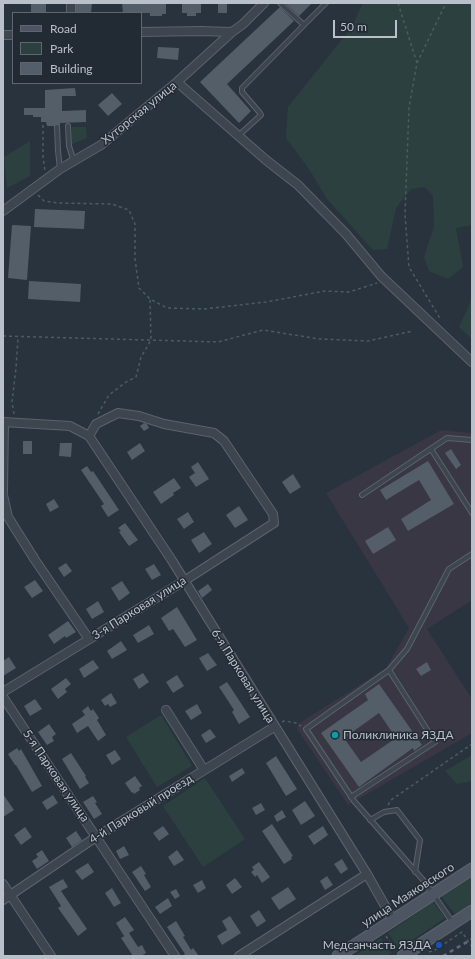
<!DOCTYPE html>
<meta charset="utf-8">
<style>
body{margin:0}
#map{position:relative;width:475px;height:959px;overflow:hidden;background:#29333e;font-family:Lato,sans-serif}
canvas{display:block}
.frame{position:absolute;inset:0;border:4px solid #bac0c9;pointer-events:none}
.legend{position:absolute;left:12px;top:12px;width:130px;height:72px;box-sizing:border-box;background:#222a34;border:1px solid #5f6670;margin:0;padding:5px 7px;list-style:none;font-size:12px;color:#bac0c9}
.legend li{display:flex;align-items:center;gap:8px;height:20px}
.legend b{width:20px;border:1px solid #5f6670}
.scale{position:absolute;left:333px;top:20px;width:64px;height:18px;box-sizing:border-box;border:2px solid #bac0c9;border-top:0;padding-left:5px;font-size:12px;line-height:14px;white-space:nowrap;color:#bac0c9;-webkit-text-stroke:3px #222a34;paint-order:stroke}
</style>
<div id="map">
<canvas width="475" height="959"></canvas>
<div class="frame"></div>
<ul class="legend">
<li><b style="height:5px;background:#4c5561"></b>Road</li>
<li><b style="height:11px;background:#2c4040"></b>Park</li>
<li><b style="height:11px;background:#535e69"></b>Building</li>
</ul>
<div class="scale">50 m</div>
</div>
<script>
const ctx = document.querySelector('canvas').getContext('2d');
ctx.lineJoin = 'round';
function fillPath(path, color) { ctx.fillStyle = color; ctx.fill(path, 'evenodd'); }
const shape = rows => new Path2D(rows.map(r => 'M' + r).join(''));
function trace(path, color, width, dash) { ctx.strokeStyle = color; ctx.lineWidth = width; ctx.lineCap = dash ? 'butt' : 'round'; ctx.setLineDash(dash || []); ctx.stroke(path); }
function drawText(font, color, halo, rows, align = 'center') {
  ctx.font = font + ' Lato,sans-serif'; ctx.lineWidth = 3; ctx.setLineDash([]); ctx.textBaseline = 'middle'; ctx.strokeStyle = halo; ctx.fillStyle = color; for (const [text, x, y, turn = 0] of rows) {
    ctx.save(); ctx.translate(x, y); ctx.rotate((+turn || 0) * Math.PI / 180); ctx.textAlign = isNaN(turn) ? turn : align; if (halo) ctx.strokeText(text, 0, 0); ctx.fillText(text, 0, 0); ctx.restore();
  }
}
fillPath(shape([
 [441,430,472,433,472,600,427,629,472,699,472,733,348,805,297,729,298,724,386,668,409,628,326,493]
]), '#383743');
fillPath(shape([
 [363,3,472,3,472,225,456,228,463,267,448,279,429,271,424,257,434,227,433,196,425,187,411,189,396,208,387,249,373,250,327,199,309,169,286,138,288,107,351,28],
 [72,127,86,127,87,138,72,144],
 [30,141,30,176,7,188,4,157],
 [472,298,472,339,459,327],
 [161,715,192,766,157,787,126,737],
 [472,755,472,781,457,784,445,771],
 [205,778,245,839,203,867,163,806],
 [472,874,472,903,455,914,440,895],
 [433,902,445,918,399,949,388,933],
 [381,938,391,953,387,956,354,956]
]), '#2c4040');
fillPath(shape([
 [31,3,46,3,46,13,31,13],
 [76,3,92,3,91,13,76,13],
 [122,3,166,3,166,14,162,14,162,16,150,16,150,13,123,13],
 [182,3,201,3,201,13,196,13,196,16,187,16,187,13,182,13],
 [218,3,227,3,227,13,218,13],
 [285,3,312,3,299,16],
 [280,7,294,21,227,84,251,111,239,123,200,82],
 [158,47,179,48,178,60,157,58],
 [75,88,76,96,62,96,62,111,86,110,86,122,60,123,60,126,57,124,54,126,47,126,46,122,41,122,41,117,33,117,33,115,24,115,24,108,45,108,45,90],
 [112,93,122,104,108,116,98,105],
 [35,209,85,211,84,229,34,227],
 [12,225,31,226,27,280,8,278],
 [29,281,81,284,80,302,28,299],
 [144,423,147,424,149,428,144,431,140,426],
 [23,441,32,441,32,454,23,454],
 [60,443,72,443,71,457,59,456],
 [140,443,145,451,132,460,127,452],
 [451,449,461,465,456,469,445,453],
 [428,461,454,504,408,531,401,519,431,500,419,480,386,500,380,490],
 [198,462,209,479,196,487,189,477,195,473,191,467],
 [87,466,91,472,93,471,119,510,108,517,101,506,104,504,81,470],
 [293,474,301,487,290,494,282,482],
 [174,478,181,488,173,493,174,495,161,504,153,492],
 [54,499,59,507,50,512,46,504],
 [239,506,248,520,235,528,226,515],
 [188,512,194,522,184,529,177,519],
 [125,523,138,540,129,546,119,532,121,531,118,528],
 [388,527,396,540,373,554,365,541],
 [204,532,212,544,199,553,191,540],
 [66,563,72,571,64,577,58,568],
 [154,564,161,575,152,580,145,569],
 [35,580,43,591,32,598,24,587],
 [122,581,130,593,119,601,111,588],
 [208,584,212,590,202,598,198,591],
 [98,601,104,612,92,619,86,609],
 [177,607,197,640,185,647,173,629,169,631,161,618],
 [68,621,76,632,66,638,65,636,54,644,48,635],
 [149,625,154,634,138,643,133,635],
 [121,641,127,650,112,659,107,651],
 [208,653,217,665,207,671,199,658],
 [9,657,16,668,3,676,3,661],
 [93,660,99,668,84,678,79,669],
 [427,662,431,670,421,676,416,669],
 [143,673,149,682,139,689,133,679],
 [177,675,184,686,173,693,166,682],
 [66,678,71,684,65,689,67,692,58,699,51,689],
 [227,682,250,717,239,724,232,712,234,710,219,687],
 [379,684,422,745,414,751,413,748,359,787,321,733,368,700,365,694],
 [379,713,396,738,361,762,344,738],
 [111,693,117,703,110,707,108,704,105,706,101,700],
 [35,699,42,709,30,716,24,706],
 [197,704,202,713,191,720,185,711],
 [88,706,91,711,93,709,99,718,97,720,106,735,98,741,88,726,77,733,72,724,85,715,82,711],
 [49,724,56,734,52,737,54,741,47,745,38,732],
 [210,729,216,737,206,743,201,735],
 [17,748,19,751,21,749,42,786,32,792,16,765,15,765,8,754],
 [115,750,121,759,112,765,106,755],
 [71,753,86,776,85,777,89,783,80,789,62,759],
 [276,756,297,789,286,796,266,763],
 [242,768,245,773,232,782,229,776],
 [135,776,142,786,139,788,140,790,134,794,133,792,132,793,125,783],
 [3,794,14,810,3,817],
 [53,795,58,803,47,810,42,802],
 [93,796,97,802,95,803,102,814,94,819,83,802],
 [305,801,315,816,301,825,292,810],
 [261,803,265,810,256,815,252,808],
 [282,810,286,817,277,822,274,816],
 [272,824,293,856,291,857,292,859,284,864,262,831],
 [163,826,169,834,159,841,153,833],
 [323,826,328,835,314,845,308,836],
 [25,827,32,837,21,845,14,835],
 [76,831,82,840,72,847,66,838],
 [124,846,129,855,120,859,116,851],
 [42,850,49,861,37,869,32,861,38,857,36,854],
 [177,850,184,860,174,866,168,857],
 [342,859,348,869,341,874,334,864],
 [259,862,270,877,262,883,257,875,255,877,251,872,254,870,252,867],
 [88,863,94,872,82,880,75,871],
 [141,866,146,874,144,875,151,887,145,891,132,872],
 [327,876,333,885,325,890,320,881],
 [235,878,242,887,232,894,226,885],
 [63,879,68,887,61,891,87,929,78,936,58,908,61,906,49,887],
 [202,880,206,888,198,893,193,885],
 [288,887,296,899,279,910,271,898],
 [112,888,121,903,114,907,105,893],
 [176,889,180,896,175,899,170,892],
 [168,898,172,906,160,914,155,907],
 [259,910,266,921,257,927,250,916],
 [230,916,241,933,222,945,217,936,227,930,222,921],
 [125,917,134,930,129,933,138,947,142,945,146,953,141,956,133,956,121,938,126,935,124,936,116,923],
 [176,921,185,936,183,937,191,950,193,948,199,956,182,956,185,954,167,927]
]), '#535e69');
const lane = shape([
 [304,25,326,3],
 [68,126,69,146,74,162],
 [57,127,58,151,60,169],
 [238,136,261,115,260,113,242,92,242,88,304,25,280,3],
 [431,449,472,513],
 [362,495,447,438,472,440],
 [389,670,407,649,449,569,472,554],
 [351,797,435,742,389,670,306,729,354,801,424,881,453,923],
 [370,820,384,812,397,810,420,840,415,872]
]);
const street = shape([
 [71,13,71,3],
 [141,32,201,31,232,32],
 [3,35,13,35],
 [177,82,266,160,298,185,346,234,381,276,472,362],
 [3,211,60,169,101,145,177,82,232,32,243,24,264,3],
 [3,422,70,426,89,436,171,559,367,874,393,920],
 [3,491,4,422],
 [3,495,8,517,35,560,89,639],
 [3,692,184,581,274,523,273,514,224,441,214,433,164,424,139,416,118,413,96,424,89,436],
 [3,697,175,956],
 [166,710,204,770],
 [3,884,51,956],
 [3,900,96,837,274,727],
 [239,956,367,874]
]);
const secondary = shape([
 [338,956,472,869],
 [403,956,472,911]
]);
trace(lane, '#5b636c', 6);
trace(street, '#5b636c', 10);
trace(secondary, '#5b636c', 13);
trace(shape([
 [398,3,417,63,409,107,405,215,409,267,441,320],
 [417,63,446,3],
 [43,125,43,157,45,171],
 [38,195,44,201,58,203,112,204,129,210,135,224,135,259,139,288,150,299,167,308,204,309,266,302,325,291,349,292,377,283],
 [3,336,218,342,263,330,319,339,368,341,413,331],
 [14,414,12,402,16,368,18,338],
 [98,414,109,395,126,382,136,377,141,357,151,340,150,299],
 [282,722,284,721,296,723,301,726],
 [388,805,391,800,472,744],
 [386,936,396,951],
 [429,952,435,950,462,932,472,947]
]), '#4b5d5e', 1.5, [3, 3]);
trace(lane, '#3d454f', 4);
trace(street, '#3d454f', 8);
trace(secondary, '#4c5561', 11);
trace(shape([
 [443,956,472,939]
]), '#606975', 2.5, [4, 4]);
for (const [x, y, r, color] of [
 [335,735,4,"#0f9aa8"],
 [439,945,4,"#1a4fb4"]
]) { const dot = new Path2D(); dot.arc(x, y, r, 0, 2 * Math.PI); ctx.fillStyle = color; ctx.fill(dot); trace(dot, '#222a34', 1.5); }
drawText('12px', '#bac0c9', '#222a34', [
 ["Хуторская улица",139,113,-39],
 ["3-я Парковая улица",139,608,-32],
 ["6-я Парковая улица",243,676,58],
 ["5-я Парковая улица",56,776,56],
 ["4-й Парковый проезд",141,809,-32],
 ["улица Маяковского",408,895,-33]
]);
drawText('12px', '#bac0c9', '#222a34', [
 ["Поликлиника ЯЗДА",343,735],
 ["Медсанчасть ЯЗДА",431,945,"right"]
], 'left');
</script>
